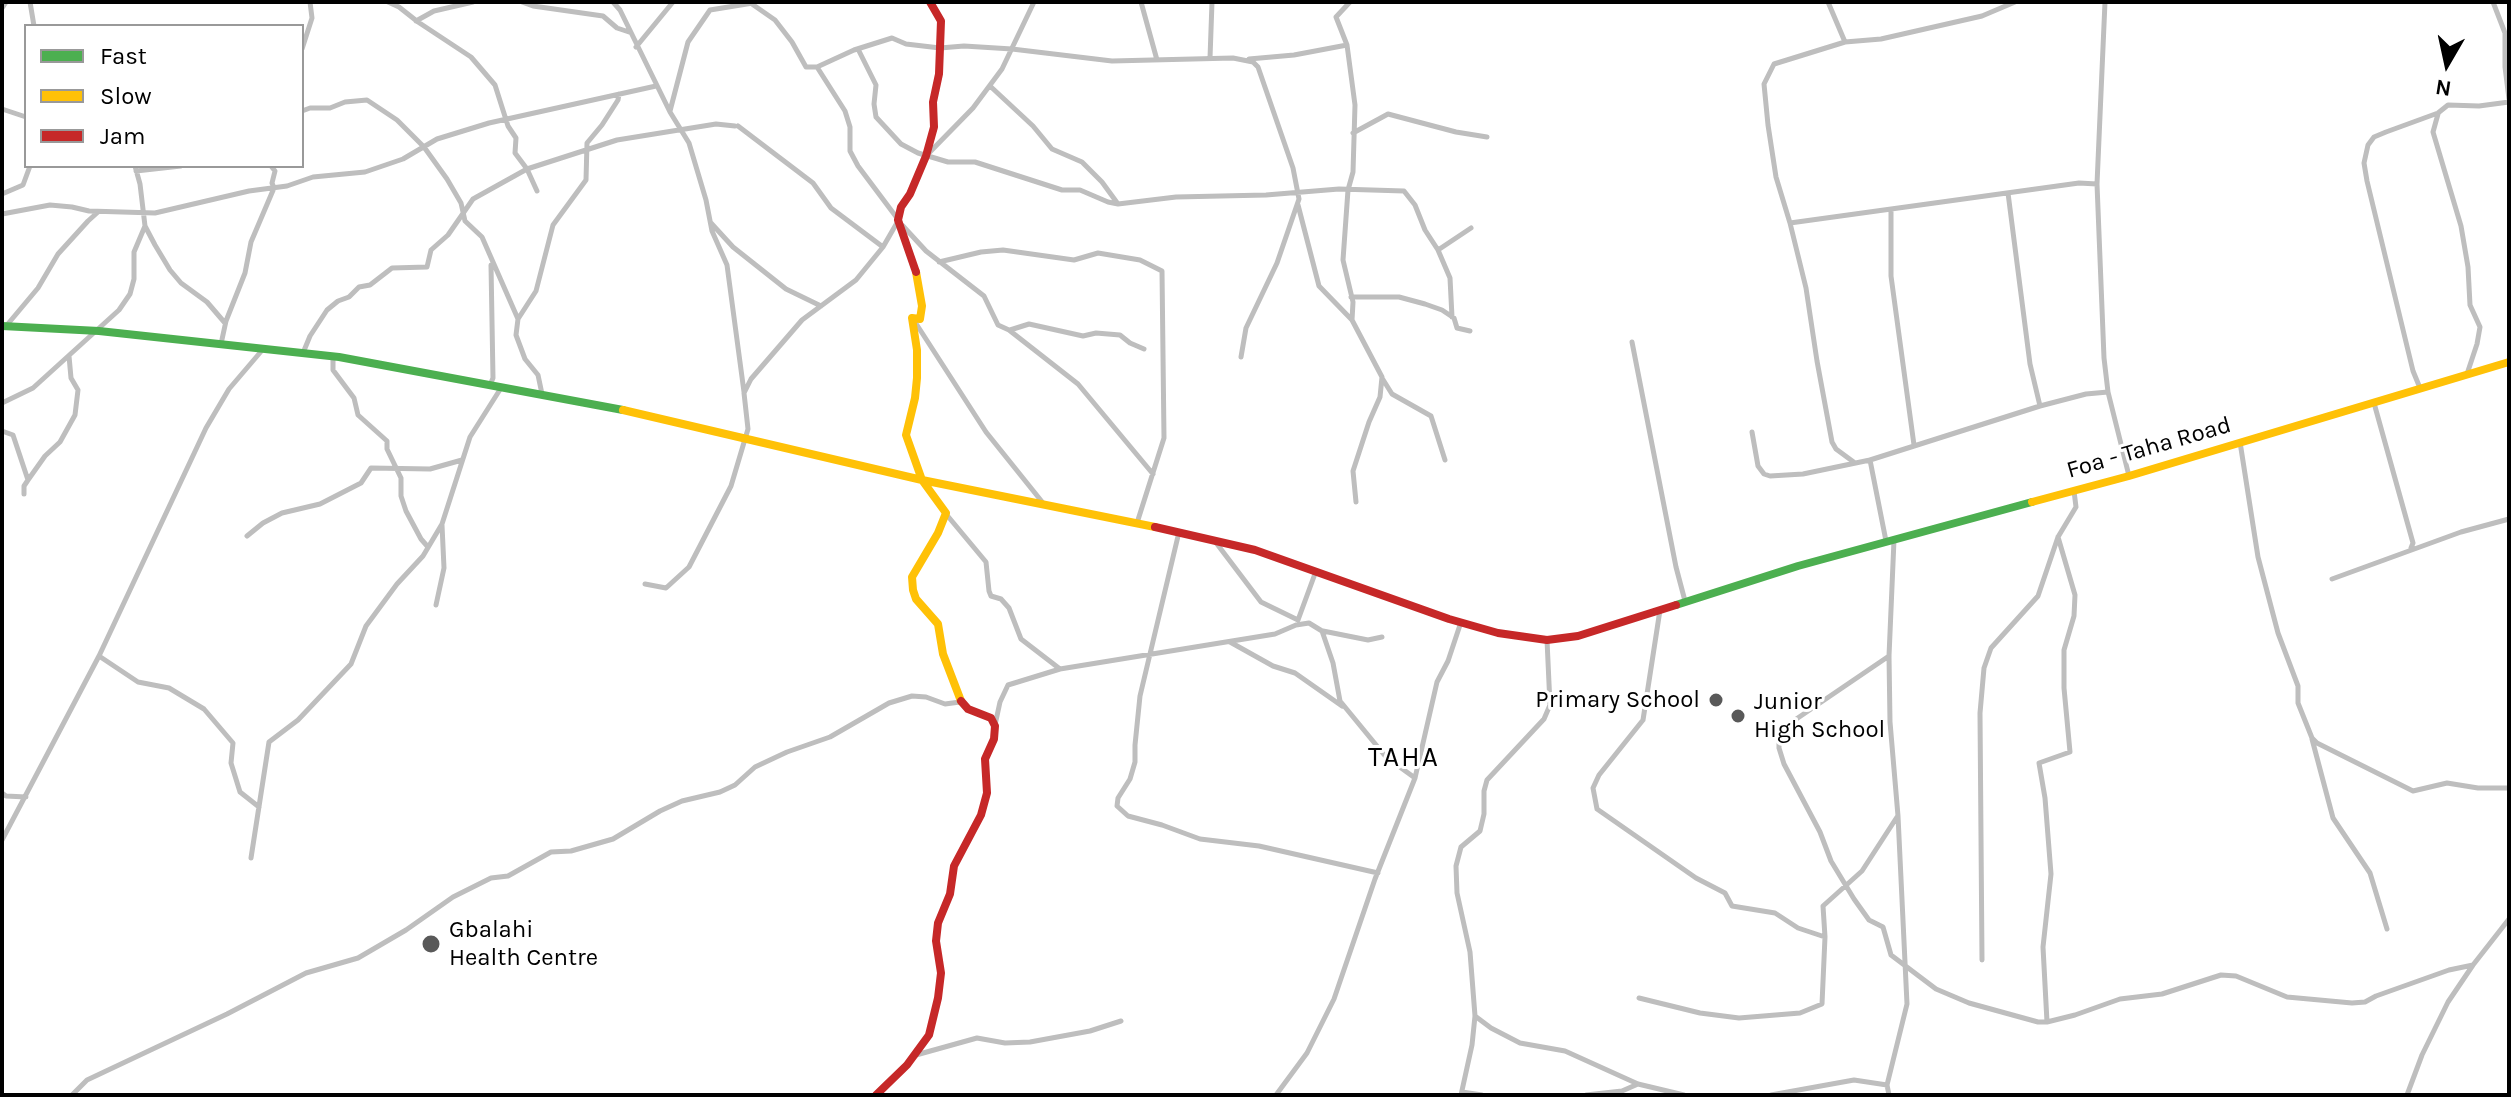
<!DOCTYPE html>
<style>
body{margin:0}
#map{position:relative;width:2511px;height:1097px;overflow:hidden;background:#fff;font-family:Karla,sans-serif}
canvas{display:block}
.frame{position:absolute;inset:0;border:4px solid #000;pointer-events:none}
.legend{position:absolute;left:24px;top:24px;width:280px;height:144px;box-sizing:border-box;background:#fff;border:2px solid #999;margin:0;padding:10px 14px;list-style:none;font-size:24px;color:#000}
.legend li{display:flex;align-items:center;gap:16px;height:40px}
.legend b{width:40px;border:2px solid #999}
.north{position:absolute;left:2407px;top:24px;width:80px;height:80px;-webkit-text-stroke:6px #fff;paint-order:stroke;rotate:189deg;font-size:22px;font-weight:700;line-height:32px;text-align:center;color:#000}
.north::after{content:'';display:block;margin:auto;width:28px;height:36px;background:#000;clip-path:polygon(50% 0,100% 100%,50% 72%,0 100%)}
</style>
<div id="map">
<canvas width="2511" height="1097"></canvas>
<div class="frame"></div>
<ul class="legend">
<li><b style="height:10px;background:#4caf50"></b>Fast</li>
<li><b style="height:10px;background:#ffc107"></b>Slow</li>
<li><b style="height:10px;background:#c62828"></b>Jam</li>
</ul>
<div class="north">N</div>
</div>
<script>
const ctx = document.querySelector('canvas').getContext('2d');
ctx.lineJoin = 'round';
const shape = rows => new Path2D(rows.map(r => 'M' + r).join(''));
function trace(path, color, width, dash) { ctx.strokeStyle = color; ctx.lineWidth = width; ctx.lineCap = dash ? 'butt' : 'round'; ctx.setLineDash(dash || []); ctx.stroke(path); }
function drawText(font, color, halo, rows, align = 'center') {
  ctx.font = font + ' Karla,sans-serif'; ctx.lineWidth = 6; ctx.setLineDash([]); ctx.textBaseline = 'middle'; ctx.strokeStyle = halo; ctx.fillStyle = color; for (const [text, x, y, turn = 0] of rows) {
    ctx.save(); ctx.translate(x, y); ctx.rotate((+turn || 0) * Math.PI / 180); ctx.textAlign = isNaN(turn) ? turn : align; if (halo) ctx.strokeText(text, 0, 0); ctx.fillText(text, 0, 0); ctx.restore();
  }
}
trace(shape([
 [30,2,34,26],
 [388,2,399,7,418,22,471,57,495,85,508,126,516,138,515,153,527,169,537,191],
 [522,2,533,6,603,16,617,28,629,32],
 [613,2,620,10,670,112,689,143,706,200,712,231,727,265,744,392],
 [1141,2,1157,60],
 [1350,2,1336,17,1347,45,1355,105,1353,172,1348,190,1343,260,1353,302,1352,320],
 [1828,2,1845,42],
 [2015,2,1982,16,1881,39,1845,42,1774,64,1764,84,1768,125,1776,177,1790,223,2079,183,2097,184],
 [2105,2,2097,184,2104,358,2108,392,2129,476],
 [2493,2,2505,33,2505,67,2509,99],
 [752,4,775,20,792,42,806,67,817,67,854,50,892,38,906,44,940,48,964,46,1012,49,1112,61,1233,58,1253,62,1258,67,1293,168,1299,199,1277,263,1246,328,1241,357],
 [2,8,6,2],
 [416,21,434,11,473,2],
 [636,47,673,2],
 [302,49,312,18,310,2],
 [858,49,876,85,874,104,876,117,901,144,918,153,948,162,975,162,1062,190,1080,190,1108,202,1118,204],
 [1210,58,1212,2],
 [1249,59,1294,55,1347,45],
 [817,67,845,111,850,127,850,151,858,166,897,218],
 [990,86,1033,126,1052,149,1082,162,1102,182,1118,204,1176,197,1266,195,1339,189,1404,191,1415,205,1425,230,1438,250,1450,278,1452,317],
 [2,109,26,117],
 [302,111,310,108,330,108,345,102,367,100,397,120,424,147,447,179,461,203,465,221,482,237,518,319],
 [670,111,688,42,710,10,753,3],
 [2438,114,2433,132,2461,226,2468,267,2470,305,2480,327,2477,344,2467,374],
 [738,126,813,183,831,208,883,247],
 [1353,133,1388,114,1456,132,1487,137],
 [928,154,973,108,1002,69,1034,2],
 [135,166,140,184,145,226,155,245,170,270,181,283,207,302,225,323],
 [136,171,181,166],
 [2008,193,2030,364,2040,406],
 [2,194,23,185,30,166],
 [1298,205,1319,286,1352,320,1382,377,1380,397,1369,422,1353,471,1356,502],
 [1891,209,1891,276,1914,445],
 [2,214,50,205,72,207,89,211,155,213,249,191,287,186,313,177,365,172,403,159,437,139,489,123,656,86],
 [711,223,733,247,786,289,821,306],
 [1790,223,1806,288,1817,361,1832,442,1836,449,1855,463],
 [903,226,926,251,984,296,998,325,1009,330,1078,384,1153,474],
 [1438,250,1471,228],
 [939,262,981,252,1003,250,1074,260,1098,253,1140,260,1162,271,1164,438,1137,523],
 [1351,297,1399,297,1425,304,1442,310,1454,318,1457,328,1470,331],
 [915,322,986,432,1043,503],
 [7,325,38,288,58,254,88,221,98,212],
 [1010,330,1029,324,1083,336,1096,333,1120,335,1130,343,1144,349],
 [1632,342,1676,567,1685,601],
 [221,344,226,321,245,273,251,242,274,188,272,183,275,171,271,166],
 [303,353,310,336,327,310,338,301,349,297,359,287,370,285,392,268,427,267,431,250,448,235,473,199,527,169,617,140,716,124,735,126],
 [333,357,333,370,354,398,358,415,387,441,387,449,401,478,401,496,406,511,421,539,428,547],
 [1382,378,1392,394,1431,416,1445,460],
 [490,385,493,378,491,265],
 [2420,388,2413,371,2367,181,2364,163,2368,145,2374,137,2386,132,2438,113,2448,105,2479,106,2509,102],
 [542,394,538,375,525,359,516,335,518,319,536,291,553,225,586,180,587,143,602,125,618,100,619,94],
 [2,403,33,388,119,310,130,294,134,279,134,252,145,226],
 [2374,403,2413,543,2411,548],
 [2,431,13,435,28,480],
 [1752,432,1758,466,1764,474,1770,476,1803,474,1870,460],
 [2240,442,2258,557,2278,633,2298,686,2298,703,2312,738,2317,743,2413,791,2447,783,2478,788,2509,788],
 [24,494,24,486,28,480,45,456,60,442,75,415,78,390,71,378,69,356],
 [946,514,986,562,989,591,991,596,1001,599,1009,608,1021,639,1060,669],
 [1179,532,1140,696,1135,745,1135,762,1130,779,1118,798,1117,806,1128,816,1162,825,1200,839,1259,846,1378,873],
 [247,536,263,523,282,513,320,504,361,483,371,468,430,469,462,460],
 [1214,540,1261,602,1298,620],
 [1886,541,1870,460,2040,406,2086,394,2108,392],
 [2332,579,2461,532,2509,519],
 [645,584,666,588,689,567,731,486,748,429,744,393,751,379,802,320,856,280,883,247,898,221],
 [436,605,444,568,442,525],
 [1660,610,1643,720,1599,775,1593,788,1597,809,1696,878,1725,893,1732,906,1775,913,1798,928,1825,937],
 [1298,620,1316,571],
 [1323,631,1368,640,1382,637],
 [1230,642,1273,666,1295,673,1342,706],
 [99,656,138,682,169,688,204,709,233,743,231,763,240,792,259,807],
 [1889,656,1786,726,1779,736,1779,748,1784,764,1820,832,1831,861,1854,899,1869,920,1883,927,1891,955,1936,989,1969,1003,2038,1022,2047,1022,2075,1015,2120,999,2162,994,2221,975,2236,976,2287,997,2352,1003,2365,1002,2376,996,2449,970,2473,965],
 [995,725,1000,702,1008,685,1060,669,1275,634,1296,625,1309,623,1322,631,1333,663,1340,701,1386,757,1415,778],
 [2312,739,2333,818,2370,873,2387,929],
 [2,793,6,796,26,797],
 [2,840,99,656,206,428,229,389,264,348],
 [251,858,269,742,298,720,351,664,366,626,397,584,423,556,442,524,470,437,501,388],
 [1982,960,1980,713,1984,668,1991,648,2038,596,2058,537,2076,507,2074,491],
 [1639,998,1700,1013,1739,1018,1800,1013,1822,1004,1825,937,1823,906,1862,871,1897,817],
 [1475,1016,1491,1028,1520,1043,1565,1051,1638,1084,1684,1095],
 [2047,1022,2043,947,2051,874,2045,798,2039,763,2070,752,2064,688,2064,650,2074,616,2075,595,2058,537],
 [916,1055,977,1038,1005,1043,1030,1042,1090,1031,1121,1021],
 [1462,1092,1482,1095],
 [72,1095,87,1080,227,1014,306,973,358,958,406,930,453,897,491,878,508,876,551,852,571,851,613,839,660,811,682,801,720,792,735,785,755,767,787,752,830,737,889,703,912,696,926,697,945,704,960,702],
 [1276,1095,1307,1053,1334,999,1375,879,1415,778,1437,682,1448,661,1461,622],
 [1461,1095,1472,1045,1475,1016,1470,952,1457,893,1456,866,1461,847,1480,831,1484,814,1484,791,1487,780,1544,719,1550,705,1547,640],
 [1586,1095,1622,1091,1638,1084],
 [1771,1095,1854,1080,1887,1085],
 [1889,1095,1887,1085,1907,1004,1898,816,1890,722,1889,656,1894,540],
 [2407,1095,2422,1055,2448,1002,2473,965,2509,919]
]), '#bebebe', 5);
trace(shape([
 [2,326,99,331,339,357,623,410],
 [1676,605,1798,566,2032,502]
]), '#4caf50', 8);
trace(shape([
 [916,272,922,306,920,319,912,318,917,350,917,378,915,398,906,435,922,480,946,513,938,533,912,577,913,590,916,599,938,624,943,654,961,701],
 [623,410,922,480,1155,527],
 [2032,502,2129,476,2509,362]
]), '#ffc107', 8);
trace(shape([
 [916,272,898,220,901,207,910,194,926,156,934,127,933,102,939,74,941,21,930,2],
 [1155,527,1255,550,1449,619,1498,633,1547,640,1578,636,1676,605],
 [876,1095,907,1065,929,1035,938,998,941,973,936,941,938,923,950,894,954,866,981,815,987,793,985,759,994,739,995,726,991,718,968,709,961,701]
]), '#c62828', 8);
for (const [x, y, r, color] of [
 [1716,700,8,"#595959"],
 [1738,716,8,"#595959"],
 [431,944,10,"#595959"]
]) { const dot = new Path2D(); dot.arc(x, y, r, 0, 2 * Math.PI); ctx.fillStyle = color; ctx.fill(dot); trace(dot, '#fff', 3); }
drawText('24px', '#000', '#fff', [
 ["Foa - Taha Road",2149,448,-16]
]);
drawText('24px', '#000', '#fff', [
 ["Primary School",1700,700,"right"],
 ["Junior",1754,702],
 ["High School",1754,730],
 ["Gbalahi",449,930],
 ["Health Centre",449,958]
], 'left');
ctx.letterSpacing = '2px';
drawText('28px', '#000', '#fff', [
 ["TAHA",1404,758]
]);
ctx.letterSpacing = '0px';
</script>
